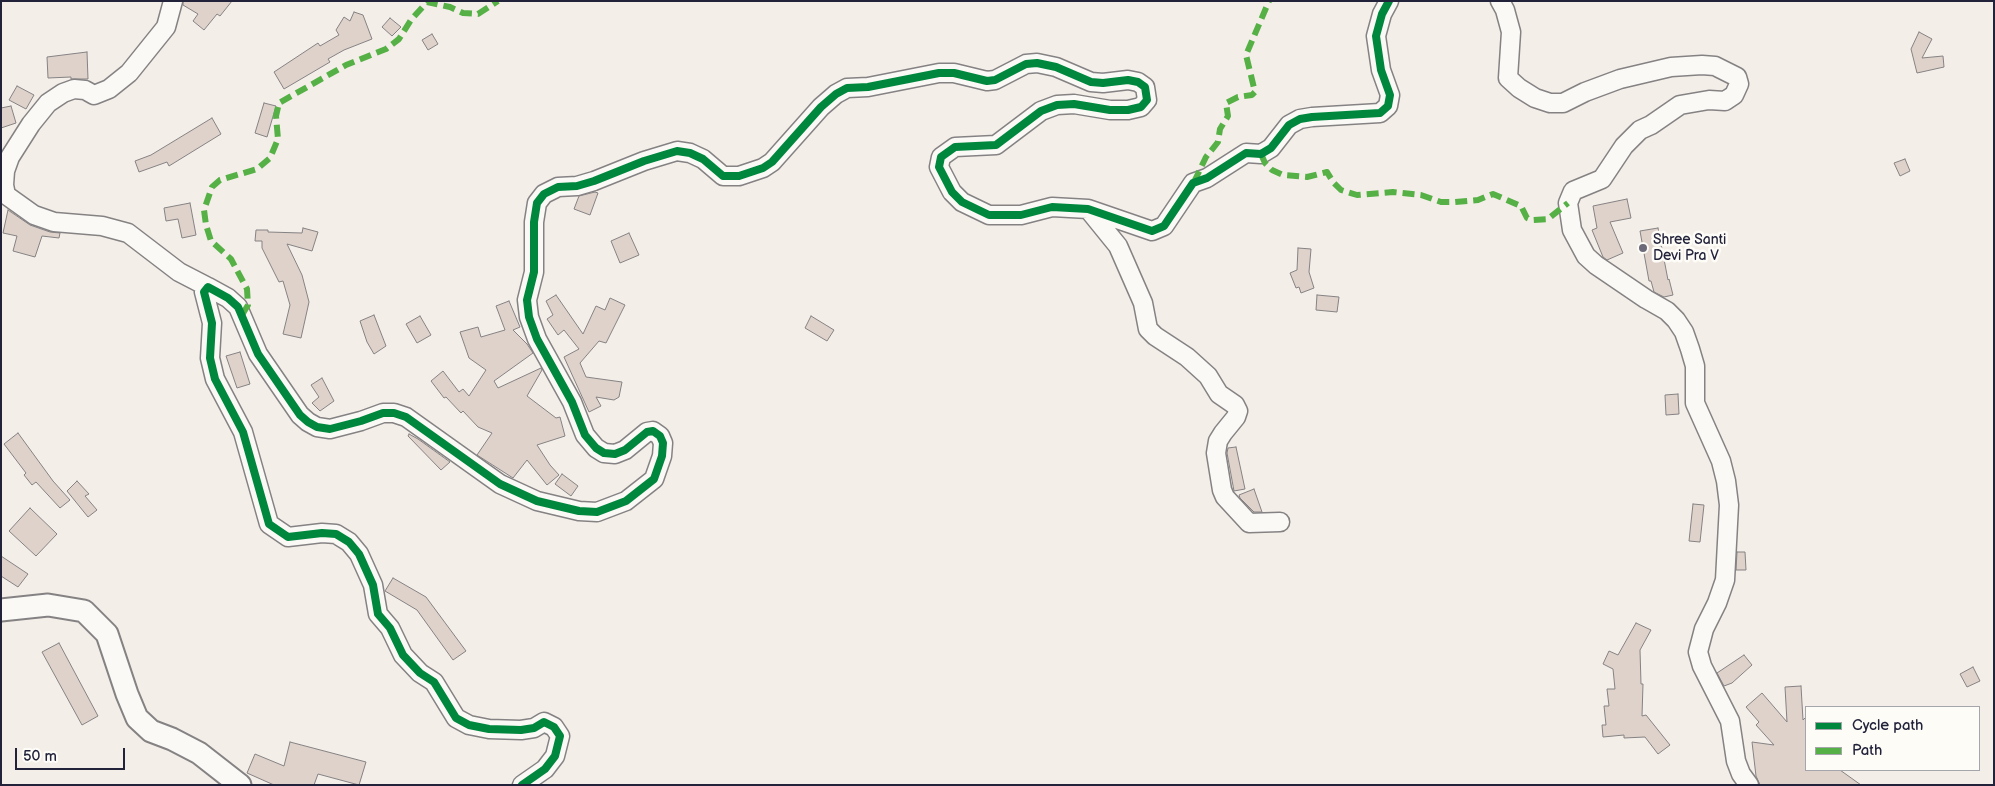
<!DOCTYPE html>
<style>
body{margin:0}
#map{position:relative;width:1995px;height:786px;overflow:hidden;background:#f4eee8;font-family:"Balsamiq Sans",sans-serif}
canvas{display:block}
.frame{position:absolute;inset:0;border:2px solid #22223b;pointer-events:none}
.legend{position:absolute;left:1805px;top:706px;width:175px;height:65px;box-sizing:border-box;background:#fdfcf7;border:1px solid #a5a5ac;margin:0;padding:6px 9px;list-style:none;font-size:15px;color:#22223b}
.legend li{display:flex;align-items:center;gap:10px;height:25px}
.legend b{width:25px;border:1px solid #a5a5ac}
.scale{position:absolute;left:15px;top:748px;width:110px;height:22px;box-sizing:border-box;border:2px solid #22223b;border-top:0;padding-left:6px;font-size:15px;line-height:18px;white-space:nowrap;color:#22223b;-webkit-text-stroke:4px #fdfcf7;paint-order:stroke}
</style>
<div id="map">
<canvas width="1995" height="786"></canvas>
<div class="frame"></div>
<ul class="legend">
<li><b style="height:6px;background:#00873e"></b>Cycle path</li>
<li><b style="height:6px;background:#55b146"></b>Path</li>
</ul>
<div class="scale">50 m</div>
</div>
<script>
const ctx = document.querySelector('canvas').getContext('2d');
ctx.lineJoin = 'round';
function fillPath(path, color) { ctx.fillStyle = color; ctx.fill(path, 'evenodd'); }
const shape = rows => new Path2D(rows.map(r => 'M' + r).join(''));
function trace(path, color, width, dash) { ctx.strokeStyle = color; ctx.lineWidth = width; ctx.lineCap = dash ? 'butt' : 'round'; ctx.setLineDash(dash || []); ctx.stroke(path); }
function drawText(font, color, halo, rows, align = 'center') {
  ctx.font = font + ' "Balsamiq Sans",sans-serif'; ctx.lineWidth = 5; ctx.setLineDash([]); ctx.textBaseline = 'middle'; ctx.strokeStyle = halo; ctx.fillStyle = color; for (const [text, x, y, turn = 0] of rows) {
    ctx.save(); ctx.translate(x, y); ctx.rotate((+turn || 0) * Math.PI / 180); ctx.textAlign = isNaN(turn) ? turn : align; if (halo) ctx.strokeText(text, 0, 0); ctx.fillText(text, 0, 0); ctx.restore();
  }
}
const building = shape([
 [183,1,232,1,220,16,217,14,204,30,193,21,198,14,183,5,183,1],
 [354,12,363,15,372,39,344,50,328,59,330,62,284,89,274,72,318,43,320,46,339,35,336,30,344,17,350,21,354,12],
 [390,18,401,27,392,36,382,27,390,18],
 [1919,32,1932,39,1922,58,1943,56,1944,67,1917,73,1911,49,1919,32],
 [432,34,438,44,428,50,422,40,432,34],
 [87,52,88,79,71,79,71,77,48,78,47,57,87,52],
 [17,86,34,95,26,109,9,100,17,86],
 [264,103,276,106,267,137,255,133,264,103],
 [11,106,16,123,1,128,1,108,11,106],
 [212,118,221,134,169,166,167,162,139,172,135,161,151,155,212,118],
 [1905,159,1910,171,1900,176,1894,163,1905,159],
 [595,192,598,193,590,215,574,209,579,196,595,192],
 [1627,199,1631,218,1610,222,1623,253,1607,260,1603,257,1592,230,1597,228,1593,206,1627,199],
 [190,203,196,235,182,238,178,219,166,221,164,208,190,203],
 [8,210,30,225,50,232,60,233,59,238,42,236,35,257,13,251,17,236,3,233,8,210],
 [303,228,318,232,312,251,287,244,302,275,309,302,301,338,283,334,290,305,283,281,279,282,262,248,262,241,255,241,256,230,268,230,268,232,302,233,303,228],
 [1658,228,1668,280,1669,279,1673,295,1664,297,1654,292,1651,281,1649,281,1640,231,1658,228],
 [629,233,639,255,620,263,611,241,629,233],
 [1298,248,1311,249,1309,272,1314,288,1301,293,1299,287,1296,288,1290,273,1297,270,1298,248],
 [556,295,583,334,596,306,605,310,610,298,625,305,606,343,599,341,580,363,586,377,622,382,619,397,614,400,596,397,601,406,589,412,564,357,579,349,564,330,558,335,547,319,553,315,546,301,556,295],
 [1317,295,1339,297,1337,312,1316,310,1317,295],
 [509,301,520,327,513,330,527,344,533,353,494,381,498,388,541,368,542,370,527,396,556,418,560,417,565,436,537,445,550,465,559,475,547,485,527,460,513,478,477,455,492,433,478,427,463,411,461,413,446,397,444,398,431,381,443,371,459,392,463,389,469,396,486,370,469,358,460,332,478,327,481,337,505,330,496,306,509,301],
 [374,315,386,346,374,354,367,342,360,321,374,315],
 [420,316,431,335,417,343,406,324,420,316],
 [811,316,834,330,827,341,805,328,811,316],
 [240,352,250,384,237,388,226,356,240,352],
 [322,378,334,401,320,411,312,403,319,397,311,385,322,378],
 [1678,394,1679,414,1666,415,1665,395,1678,394],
 [18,433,53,481,70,500,60,508,36,482,32,485,24,475,26,473,4,444,18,433],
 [409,434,418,439,450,462,441,470,408,436,409,434],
 [1236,447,1245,489,1234,491,1227,453,1228,448,1236,447],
 [562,474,578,486,571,496,555,484,562,474],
 [77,481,89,494,85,496,97,510,88,517,67,491,77,481],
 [1254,489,1262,512,1254,512,1240,498,1239,495,1254,489],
 [1693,504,1704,505,1700,542,1689,541,1693,504],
 [30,508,57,534,36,556,9,531,30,508],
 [1737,552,1745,552,1746,570,1736,570,1737,552],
 [1,556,28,574,18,587,1,576,1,556],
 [393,578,426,597,466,651,453,660,417,610,385,591,393,578],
 [1636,623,1651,630,1640,650,1641,684,1643,684,1642,716,1646,715,1670,745,1658,754,1645,737,1624,738,1624,735,1603,737,1602,725,1606,725,1604,706,1609,706,1607,689,1615,689,1613,669,1603,664,1609,651,1618,655,1636,623],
 [59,643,98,716,82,725,42,652,59,643],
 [1744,655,1752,665,1732,683,1724,686,1717,673,1744,655],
 [1973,667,1980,681,1967,687,1960,674,1973,667],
 [1801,686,1803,720,1806,717,1806,770,1840,770,1861,785,1760,785,1756,776,1752,742,1774,745,1756,725,1759,722,1746,707,1762,693,1787,722,1785,687,1801,686],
 [290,742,366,762,359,785,318,774,314,785,274,785,247,773,255,754,284,766,290,742]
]);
fillPath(building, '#ded2ca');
trace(building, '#858284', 1);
const minor = shape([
 [173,1,166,27,129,73,109,89,94,95,85,90,74,89,63,93,48,103,31,124,10,157,5,171,4,185,6,195,34,215,54,222,102,226,128,233,179,272,208,287],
 [1500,1,1505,10,1511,32,1508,78,1519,88,1535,98,1550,103,1563,103,1585,92,1620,79,1671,67,1702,65,1715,66,1737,77,1739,84,1734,95,1725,101,1709,100,1680,105,1651,125,1640,130,1624,146,1602,179,1573,191,1568,203,1572,230,1586,256,1596,265,1646,299,1667,311,1676,320,1684,332,1690,349,1695,366,1695,403,1721,461,1726,481,1729,505,1725,580,1717,603,1704,629,1698,652,1702,666,1730,721,1736,761,1741,774,1749,785],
 [1088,209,1118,246,1143,303,1148,329,1155,336,1187,357,1208,376,1219,394,1235,405,1238,411,1236,417,1223,433,1218,441,1216,453,1222,490,1225,497,1249,523,1280,522],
 [522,785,545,769,555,756,560,736,554,727,544,722,534,728,521,730,489,729,469,725,456,718,434,682,420,673,403,655,390,628,378,614,373,585,359,554,349,542,336,534,322,533,288,537,269,524,243,432,215,379,210,358,212,323,204,292,208,287,228,298,238,307,258,354,300,415,308,422,317,427,330,429,361,421,383,413,394,413,406,417,500,484,537,501,579,511,597,512,626,501,654,479,662,456,663,443,660,436,653,431,647,432,625,450,615,454,604,453,596,448,585,435,572,402,537,339,529,317,527,300,534,272,534,222,537,203,544,194,558,187,577,186,594,181,644,161,677,151,690,153,703,159,723,176,739,176,763,168,772,162,821,107,836,94,847,88,868,87,939,73,954,73,987,81,995,80,1026,64,1037,63,1056,67,1091,82,1103,83,1128,80,1138,82,1145,87,1147,100,1141,107,1128,110,1110,110,1074,104,1057,105,1041,111,996,145,955,147,941,157,939,167,952,192,962,202,989,215,1021,215,1052,207,1088,209,1152,231,1164,226,1193,183,1207,178,1246,153,1261,154,1271,148,1289,125,1300,119,1312,117,1380,113,1388,106,1390,95,1381,70,1376,36,1382,14,1389,1]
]);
const tertiary = shape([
 [1,610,48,605,84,611,107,634,127,694,137,718,151,731,172,739,199,753,240,785]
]);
trace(minor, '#858284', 21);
trace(tertiary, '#858284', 25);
trace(minor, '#faf9f6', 18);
trace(tertiary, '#faf9f6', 21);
trace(shape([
 [1261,154,1265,163,1272,170,1283,175,1307,177,1327,172,1333,182,1341,190,1357,195,1393,192,1421,195,1441,202,1455,202,1478,200,1493,194,1521,206,1527,218,1532,220,1548,219,1568,203],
 [1194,182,1206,157,1218,142,1220,129,1228,116,1226,103,1238,97,1252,95,1255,92,1246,55,1269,1],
 [242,315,248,305,247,289,231,259,211,241,206,225,204,210,212,187,220,180,257,169,270,158,278,139,276,116,279,103,346,65,386,49,399,39,411,20,427,2,450,7,463,13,478,14,498,1]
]), '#55b146', 6, [12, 6]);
trace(shape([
 [522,785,545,769,555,756,560,736,554,727,544,722,534,728,521,730,489,729,469,725,456,718,434,682,420,673,403,655,390,628,378,614,373,585,359,554,349,542,336,534,322,533,288,537,269,524,243,432,215,379,210,358,212,323,204,292,208,287,228,298,238,307,258,354,300,415,308,422,317,427,330,429,361,421,383,413,394,413,406,417,500,484,537,501,579,511,597,512,626,501,654,479,662,456,663,443,660,436,653,431,647,432,625,450,615,454,604,453,596,448,585,435,572,402,537,339,529,317,527,300,534,272,534,222,537,203,544,194,558,187,577,186,594,181,644,161,677,151,690,153,703,159,723,176,739,176,763,168,772,162,821,107,836,94,847,88,868,87,939,73,954,73,987,81,995,80,1026,64,1037,63,1056,67,1091,82,1103,83,1128,80,1138,82,1145,87,1147,100,1141,107,1128,110,1110,110,1074,104,1057,105,1041,111,996,145,955,147,941,157,939,167,952,192,962,202,989,215,1021,215,1052,207,1088,209,1152,231,1164,226,1193,183,1207,178,1246,153,1261,154,1271,148,1289,125,1300,119,1312,117,1380,113,1388,106,1390,95,1381,70,1376,36,1382,14,1389,1]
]), '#00873e', 8);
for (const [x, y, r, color] of [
 [1643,248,5,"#6c6978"]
]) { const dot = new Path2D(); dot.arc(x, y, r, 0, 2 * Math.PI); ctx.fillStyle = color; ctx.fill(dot); trace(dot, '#fdfcf7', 2); }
drawText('14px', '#22223b', '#fdfcf7', [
 ["Shree Santi",1653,240],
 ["Devi Pra V",1653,256]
], 'left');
</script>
